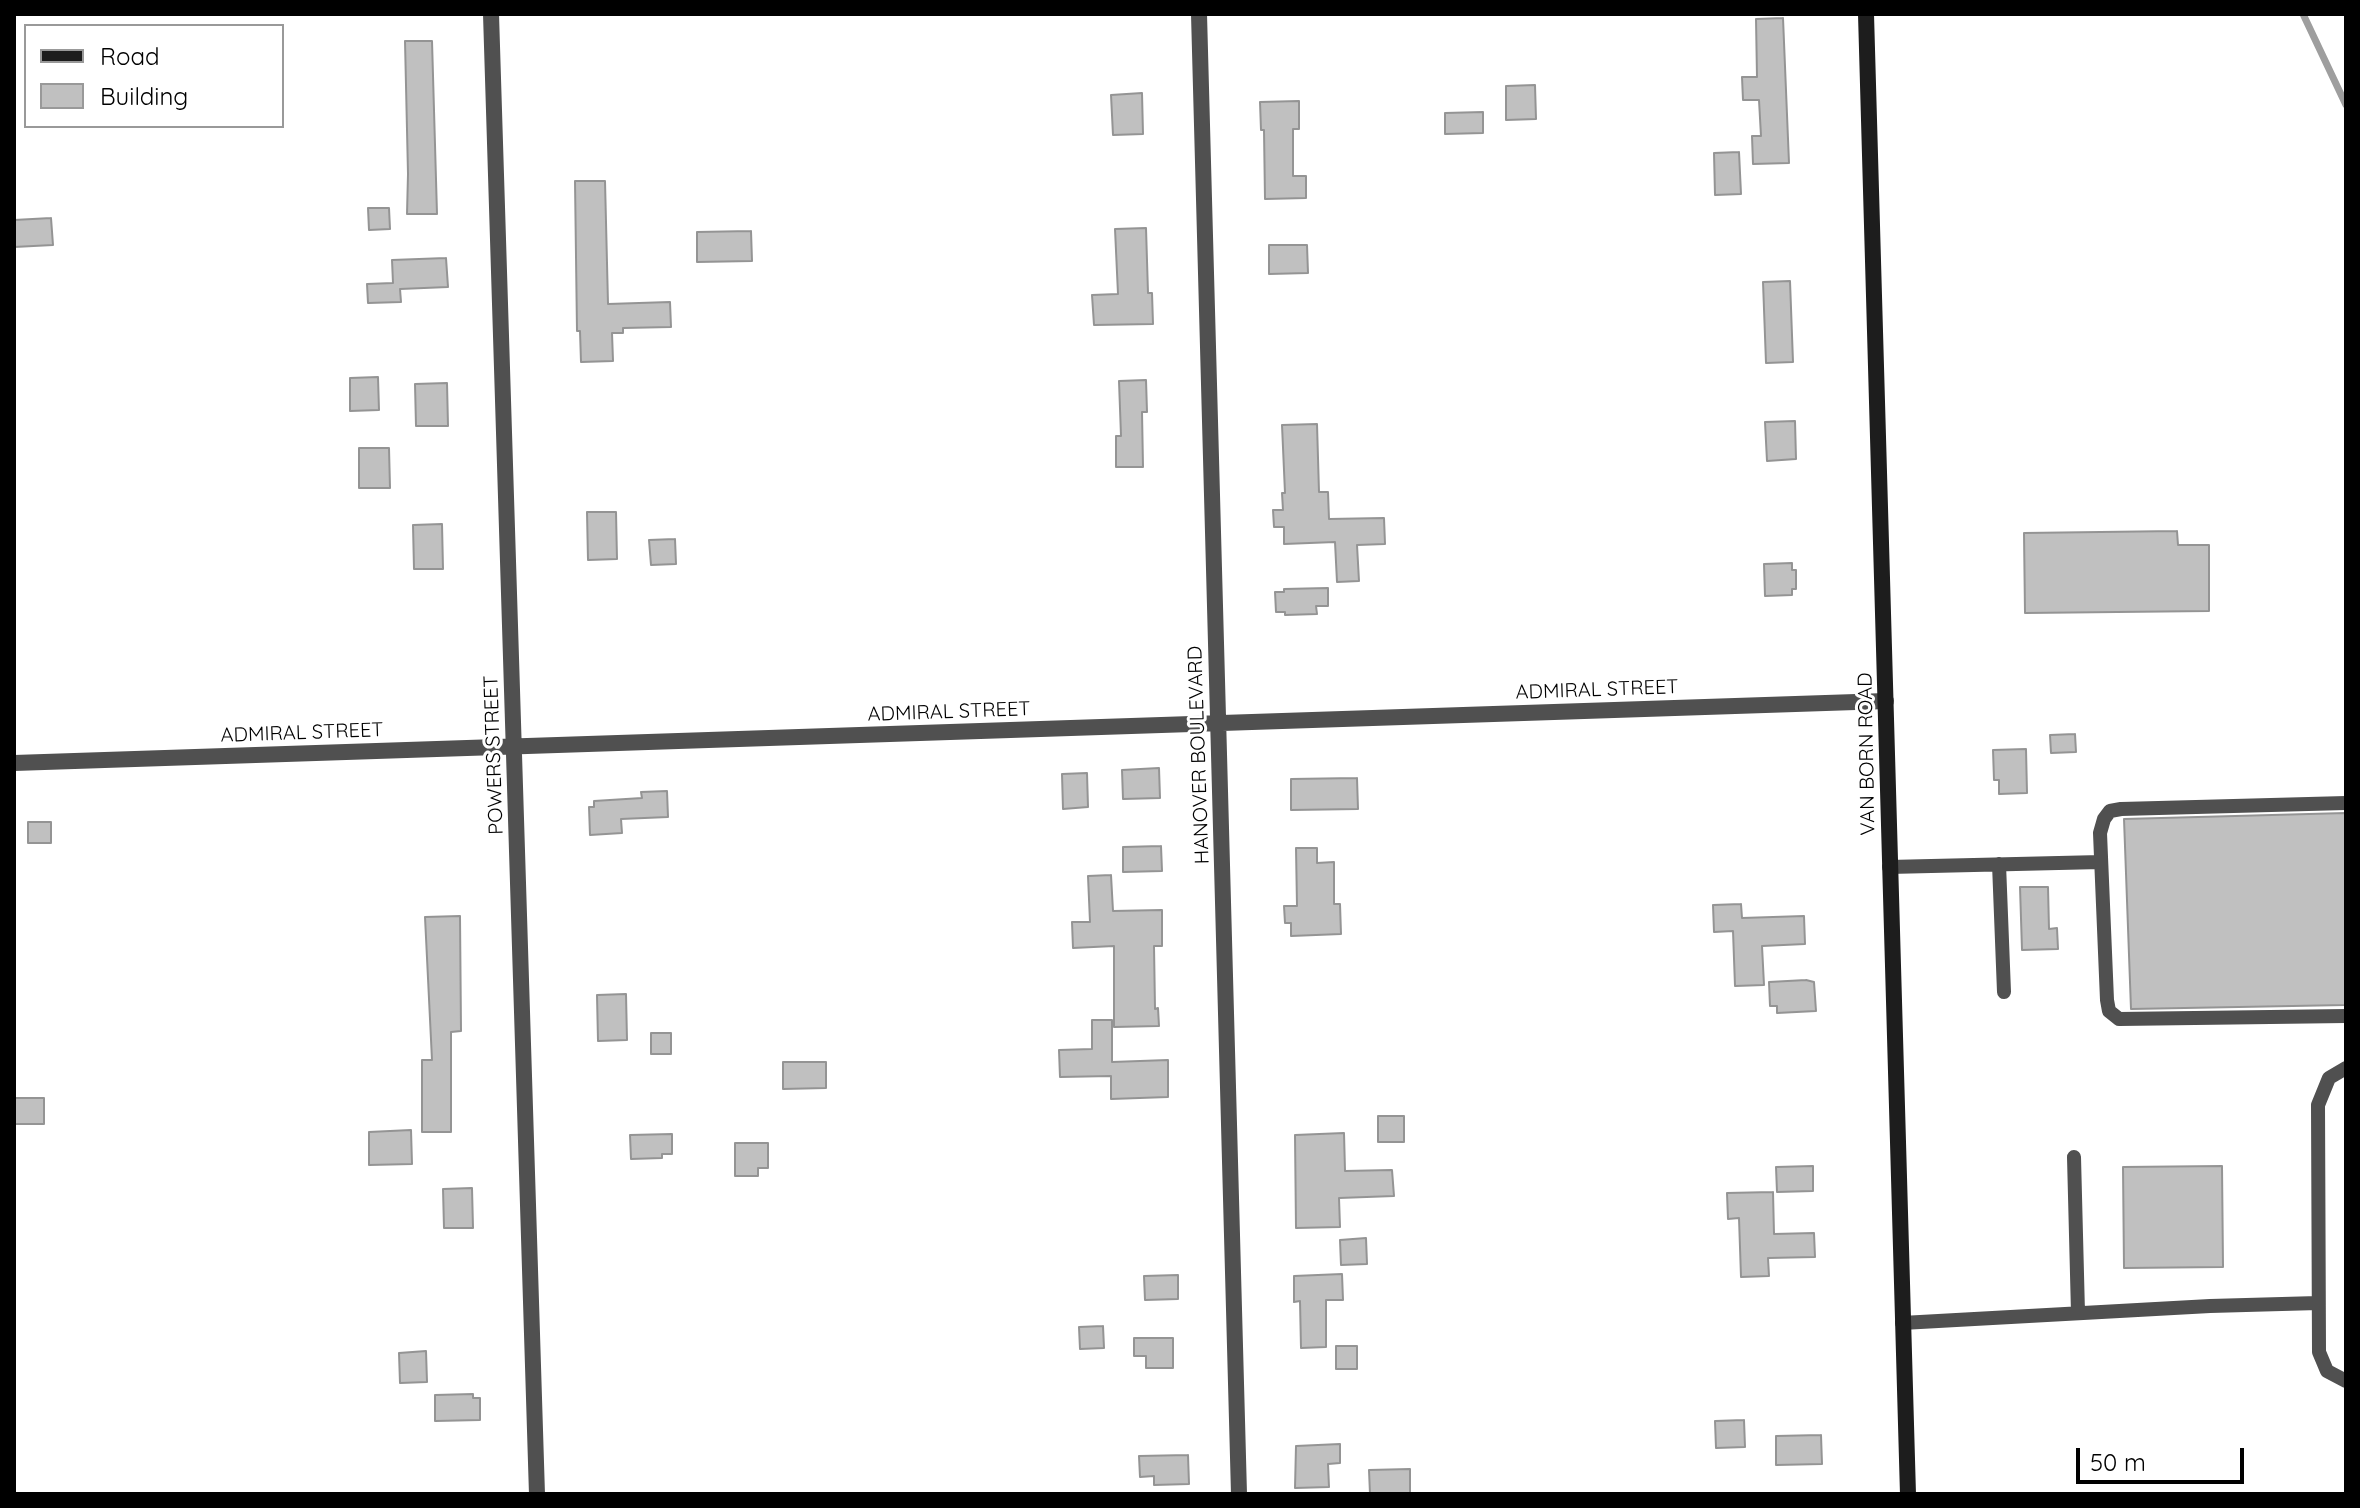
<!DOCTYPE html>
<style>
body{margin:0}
#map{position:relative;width:2360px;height:1508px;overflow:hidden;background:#fff;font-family:Quicksand,sans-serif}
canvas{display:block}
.frame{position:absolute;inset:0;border:16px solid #000;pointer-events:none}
.legend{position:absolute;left:24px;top:24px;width:260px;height:104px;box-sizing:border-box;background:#fff;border:2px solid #999;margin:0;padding:10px 14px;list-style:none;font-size:24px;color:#000}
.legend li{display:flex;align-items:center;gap:16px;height:40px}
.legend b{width:40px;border:2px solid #999}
.scale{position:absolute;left:2076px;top:1448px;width:168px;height:36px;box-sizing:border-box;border:4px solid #000;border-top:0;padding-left:10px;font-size:24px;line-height:28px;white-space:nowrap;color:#000;-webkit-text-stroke:6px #fff;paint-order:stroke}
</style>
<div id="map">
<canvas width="2360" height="1508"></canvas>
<div class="frame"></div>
<ul class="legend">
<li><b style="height:10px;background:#1d1d1d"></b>Road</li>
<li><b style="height:22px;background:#c0c0c0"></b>Building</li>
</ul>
<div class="scale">50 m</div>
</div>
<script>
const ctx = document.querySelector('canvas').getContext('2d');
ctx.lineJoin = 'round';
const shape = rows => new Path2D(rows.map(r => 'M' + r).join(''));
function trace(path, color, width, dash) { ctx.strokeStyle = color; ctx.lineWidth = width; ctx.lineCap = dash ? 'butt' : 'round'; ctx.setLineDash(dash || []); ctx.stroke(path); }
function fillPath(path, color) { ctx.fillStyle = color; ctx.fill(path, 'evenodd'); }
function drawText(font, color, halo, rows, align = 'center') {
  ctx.font = font + ' Quicksand,sans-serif'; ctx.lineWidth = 6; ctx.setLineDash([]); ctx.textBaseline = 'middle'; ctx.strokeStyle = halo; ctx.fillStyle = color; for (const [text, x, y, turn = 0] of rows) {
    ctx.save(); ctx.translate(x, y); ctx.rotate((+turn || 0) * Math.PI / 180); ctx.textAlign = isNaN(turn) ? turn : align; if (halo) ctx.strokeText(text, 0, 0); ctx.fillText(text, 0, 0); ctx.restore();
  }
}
trace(shape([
 [2303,14,2346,105]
]), '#9e9e9e', 7);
const building = shape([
 [1783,18,1789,163,1753,164,1752,136,1761,136,1759,100,1743,100,1742,77,1757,77,1756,19,1783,18],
 [405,41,432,41,437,214,407,214,408,174,405,41],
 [1535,85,1536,119,1506,120,1506,86,1535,85],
 [1142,93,1143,134,1113,135,1111,95,1142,93],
 [1299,101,1299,129,1293,129,1293,176,1306,176,1306,198,1265,199,1264,130,1261,130,1260,102,1299,101],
 [1483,112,1483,133,1445,134,1445,113,1483,112],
 [1739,152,1741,194,1715,195,1714,153,1739,152],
 [575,181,605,181,608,304,670,302,671,327,623,328,623,333,612,333,613,361,581,362,580,331,577,331,575,181],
 [368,208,389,208,390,229,369,230,368,208],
 [51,218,53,245,14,247,14,220,51,218],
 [1146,228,1148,293,1152,293,1153,324,1094,325,1092,295,1118,294,1115,229,1146,228],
 [751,231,752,261,697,262,697,232,751,231],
 [1269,245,1307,245,1308,273,1269,274,1269,245],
 [446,258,448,287,400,289,401,302,368,303,367,284,393,283,392,260,446,258],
 [1790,281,1793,362,1766,363,1763,282,1790,281],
 [378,377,379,410,350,411,350,378,378,377],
 [1146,380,1147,412,1142,412,1143,467,1116,467,1116,436,1121,436,1119,381,1146,380],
 [447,383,448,426,416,426,415,384,447,383],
 [1795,421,1796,459,1767,461,1765,422,1795,421],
 [1317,424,1319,492,1328,492,1329,519,1384,518,1385,544,1357,545,1359,581,1337,582,1335,542,1284,544,1284,527,1274,527,1273,510,1283,510,1282,493,1285,493,1282,425,1317,424],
 [359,448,389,448,390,488,359,488,359,448],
 [587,512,616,512,617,559,588,560,587,512],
 [442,524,443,569,414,569,413,525,442,524],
 [2177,531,2178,545,2209,545,2209,611,2025,613,2024,533,2177,531],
 [675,539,676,564,651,565,649,540,675,539],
 [1792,563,1792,570,1796,570,1796,589,1792,589,1792,595,1765,596,1764,564,1792,563],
 [1328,588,1328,606,1316,606,1317,614,1285,615,1285,612,1276,612,1275,592,1284,592,1284,589,1328,588],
 [2075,734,2076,752,2051,753,2050,735,2075,734],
 [2026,749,2027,793,1999,794,1999,780,1994,780,1993,750,2026,749],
 [1159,768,1160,798,1123,799,1122,770,1159,768],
 [1087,773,1088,807,1063,809,1062,774,1087,773],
 [1357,778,1358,809,1291,810,1291,779,1357,778],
 [667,791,668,817,621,819,622,833,590,835,589,807,594,807,594,801,642,798,641,792,667,791],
 [2346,813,2346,1005,2131,1009,2124,819,2346,813],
 [28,822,51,822,51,843,28,843,28,822],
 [1161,846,1162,871,1123,872,1123,847,1161,846],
 [1296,848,1317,848,1317,863,1334,862,1334,904,1340,904,1341,934,1291,936,1291,923,1285,923,1284,906,1297,906,1296,848],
 [1111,875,1113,911,1162,910,1162,946,1154,946,1155,1009,1158,1008,1159,1026,1114,1027,1114,946,1073,948,1072,922,1090,922,1088,876,1111,875],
 [2020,887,2048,887,2049,929,2057,928,2058,949,2022,950,2020,887],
 [1741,904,1742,918,1804,916,1805,944,1762,946,1764,985,1735,986,1733,931,1714,932,1713,905,1741,904],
 [460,916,461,1031,451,1032,451,1132,422,1132,422,1060,432,1060,425,917,460,916],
 [1806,980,1814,982,1816,1011,1777,1013,1777,1006,1770,1006,1769,982,1806,980],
 [626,994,627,1040,598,1041,597,995,626,994],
 [1092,1020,1112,1020,1112,1062,1168,1060,1168,1097,1111,1099,1111,1076,1060,1077,1059,1050,1092,1049,1092,1020],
 [651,1033,671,1033,671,1054,651,1054,651,1033],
 [783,1062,826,1062,826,1088,783,1089,783,1062],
 [14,1098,44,1098,44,1124,14,1124,14,1098],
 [1378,1116,1404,1116,1404,1142,1378,1142,1378,1116],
 [411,1130,412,1164,369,1165,369,1132,411,1130],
 [1344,1133,1345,1171,1392,1170,1394,1196,1339,1198,1340,1227,1296,1228,1295,1135,1344,1133],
 [672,1134,672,1154,662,1154,662,1158,631,1159,630,1135,672,1134],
 [735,1143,768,1143,768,1168,758,1168,758,1176,735,1176,735,1143],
 [1813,1166,1813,1191,1777,1192,1776,1167,1813,1166],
 [2222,1166,2223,1267,2124,1268,2123,1167,2222,1166],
 [472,1188,473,1228,444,1228,443,1189,472,1188],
 [1773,1192,1774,1234,1814,1233,1815,1257,1768,1258,1769,1276,1741,1277,1739,1218,1728,1219,1727,1193,1773,1192],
 [1366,1238,1367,1264,1341,1265,1340,1240,1366,1238],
 [1342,1274,1343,1300,1326,1300,1326,1347,1301,1348,1300,1301,1294,1302,1294,1276,1342,1274],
 [1178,1275,1178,1299,1145,1300,1144,1276,1178,1275],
 [1103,1326,1104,1348,1080,1349,1079,1327,1103,1326],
 [1134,1338,1173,1338,1173,1368,1146,1368,1146,1356,1134,1356,1134,1338],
 [1336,1346,1357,1346,1357,1369,1336,1369,1336,1346],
 [426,1351,427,1382,400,1383,399,1353,426,1351],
 [473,1394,473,1398,480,1398,480,1420,435,1421,435,1395,473,1394],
 [1744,1420,1745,1447,1716,1448,1715,1421,1744,1420],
 [1821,1435,1822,1464,1776,1465,1776,1436,1821,1435],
 [1340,1444,1340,1463,1328,1464,1329,1487,1295,1488,1296,1446,1340,1444],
 [1188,1455,1189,1484,1154,1485,1154,1476,1140,1477,1139,1456,1188,1455],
 [1410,1469,1410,1494,1370,1494,1369,1470,1410,1469]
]);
fillPath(building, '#c0c0c0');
trace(building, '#949494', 2);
trace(shape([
 [2346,803,2121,809,2110,811,2104,819,2100,833,2107,1000,2109,1011,2119,1019,2346,1016],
 [1999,864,2004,992],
 [1889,867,2101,862],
 [2346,1068,2329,1078,2318,1105,2319,1352,2327,1371,2346,1381],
 [2074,1157,2078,1313],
 [1902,1323,2210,1306,2318,1303]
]), '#505050', 14);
trace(shape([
 [491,14,537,1494],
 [1199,14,1239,1494],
 [14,763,1886,701]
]), '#505050', 16);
trace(shape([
 [1866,14,1908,1494]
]), '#1d1d1d', 16);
drawText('20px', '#000', '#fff', [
 ["ADMIRAL STREET",1597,690,-2],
 ["ADMIRAL STREET",949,712,-2],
 ["ADMIRAL STREET",302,733,-2],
 ["VAN BORN ROAD",1867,754,-91],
 ["POWERS STREET",494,755,-92],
 ["HANOVER BOULEVARD",1199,755,-92]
]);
</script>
